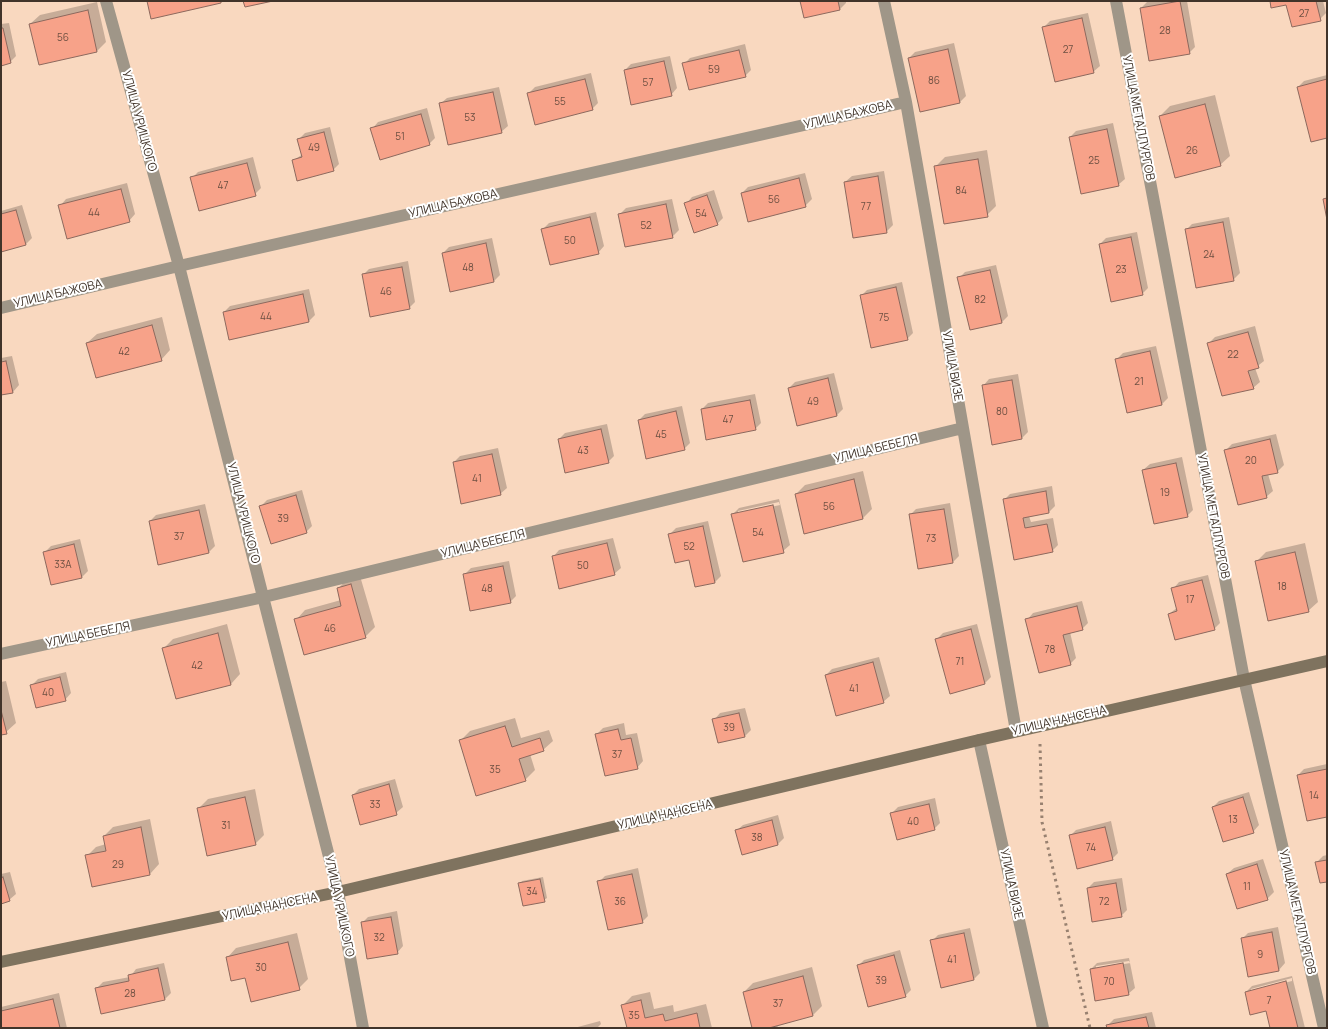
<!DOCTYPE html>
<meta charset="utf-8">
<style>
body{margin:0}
#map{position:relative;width:1328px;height:1029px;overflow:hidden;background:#f9d8bf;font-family:Manrope,sans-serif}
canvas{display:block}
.frame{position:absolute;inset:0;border:2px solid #41342a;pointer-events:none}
</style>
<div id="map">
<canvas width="1328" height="1029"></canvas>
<div class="frame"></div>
</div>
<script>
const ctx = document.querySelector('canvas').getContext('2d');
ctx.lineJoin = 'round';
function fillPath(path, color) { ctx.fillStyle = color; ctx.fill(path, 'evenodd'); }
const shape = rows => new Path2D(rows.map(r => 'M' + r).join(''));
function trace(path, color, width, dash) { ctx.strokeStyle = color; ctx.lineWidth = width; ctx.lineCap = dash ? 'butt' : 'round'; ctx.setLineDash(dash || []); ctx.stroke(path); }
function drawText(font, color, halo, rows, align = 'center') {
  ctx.font = font + ' Manrope,sans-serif'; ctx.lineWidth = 4; ctx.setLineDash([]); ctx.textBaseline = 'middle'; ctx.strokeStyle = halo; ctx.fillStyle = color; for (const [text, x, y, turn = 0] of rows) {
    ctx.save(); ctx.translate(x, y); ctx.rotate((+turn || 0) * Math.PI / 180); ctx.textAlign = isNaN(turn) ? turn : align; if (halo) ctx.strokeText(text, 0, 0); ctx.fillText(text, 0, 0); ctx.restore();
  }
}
fillPath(shape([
 [802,1,846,1,846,3,840,9,805,17],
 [1151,1,1187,1,1195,47,1189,53,1141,8,1147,2],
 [1271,1,1323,1,1326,13,1320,19,1287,3],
 [97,2,106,42,97,51,30,24,40,15],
 [1088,13,1100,66,1093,72,1044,27,1050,21],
 [9,23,16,56,10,62,1,64,1,24],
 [954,43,966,96,960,102,909,58,915,52],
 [745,44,751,70,745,76,684,64,690,58],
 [670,56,677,88,671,95,625,70,631,64],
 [591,73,598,103,592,109,529,93,535,87],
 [1327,75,1327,136,1298,87,1304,81],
 [499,87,508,126,501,132,440,104,447,98],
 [1215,95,1230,156,1220,165,1160,116,1170,106],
 [427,108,435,138,429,144,372,129,378,122],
 [1113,123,1125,179,1118,185,1070,137,1076,131],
 [330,127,339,164,333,170,294,160,303,154,299,139,305,133],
 [987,150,996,206,987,215,936,166,945,157],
 [253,157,261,188,255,194,192,178,198,172],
 [884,171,893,225,887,231,845,182,852,176],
 [805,173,812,199,806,205,749,220,742,193,748,187],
 [127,183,135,214,129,221,60,206,66,199],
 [714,190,723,218,717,224,686,204,692,197],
 [672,199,679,230,673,236,620,214,626,208],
 [22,205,32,238,26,244,1,251,1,211],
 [596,212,604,246,598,253,543,229,549,223],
 [1229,217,1240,273,1233,280,1186,230,1192,224],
 [1137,232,1148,288,1142,294,1100,244,1106,238],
 [492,238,500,275,494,281,443,253,449,247],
 [408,261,415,302,409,308,363,275,369,269],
 [996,265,1008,316,1002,322,959,278,965,272],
 [902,282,913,333,907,339,861,296,867,290],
 [309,289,315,315,309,321,224,312,230,306],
 [162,317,170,350,161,360,87,343,97,334],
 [1255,326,1264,361,1255,368,1260,382,1253,388,1209,343,1215,337],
 [1156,346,1168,398,1162,404,1116,360,1123,353],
 [12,356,19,385,13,392,1,394,1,358],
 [834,373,843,409,837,415,789,388,795,382],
 [1018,374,1028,432,1022,438,983,386,989,379],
 [755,394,761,423,755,429,702,409,708,403],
 [682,406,690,443,684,449,639,420,645,414],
 [607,424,614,456,608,462,559,439,565,433],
 [1276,434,1284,465,1277,472,1268,474,1273,491,1266,497,1226,450,1232,444],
 [498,448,507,488,500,494,454,462,460,456],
 [1182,457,1193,510,1187,516,1143,470,1150,464],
 [863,471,872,509,863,518,796,494,805,485],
 [1052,486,1055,506,1049,512,1029,516,1031,522,1053,518,1058,545,1052,551,1015,558,1004,500,1010,494],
 [302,490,312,526,306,532,261,506,267,500],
 [779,499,790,545,783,551,733,514,739,508],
 [779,502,780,505,738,514,738,511],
 [950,503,959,556,953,562,910,515,916,509],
 [205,504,215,546,209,552,150,521,156,515],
 [708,521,721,576,715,582,670,534,676,528],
 [613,538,621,568,614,574,553,557,559,550],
 [80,539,88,571,82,577,45,552,51,546],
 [1305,543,1318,602,1308,611,1256,562,1266,552],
 [509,561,516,596,510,602,465,574,471,568],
 [1208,575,1220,623,1214,629,1169,614,1178,607,1173,589,1179,582],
 [360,576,375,627,365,637,296,620,305,610,341,600,338,589,347,579],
 [1082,601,1088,623,1082,629,1070,632,1076,658,1070,664,1027,620,1033,613],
 [227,624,240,674,231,684,164,648,173,639],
 [977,624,991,677,985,683,937,639,943,633],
 [879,657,890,696,883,702,826,675,832,669],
 [66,672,71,693,65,700,32,685,38,679],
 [6,681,16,723,6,732,1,734,1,682],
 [745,708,751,730,745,736,714,720,720,713],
 [515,718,521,738,549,730,553,741,543,750,530,754,535,770,525,780,460,741,470,731],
 [624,723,626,735,637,733,643,761,637,768,597,734,603,728],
 [1327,764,1327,816,1298,775,1304,769],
 [395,779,403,807,396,813,353,795,359,789],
 [255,789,264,835,255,844,199,808,208,799],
 [1249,792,1259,825,1253,832,1213,807,1219,801],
 [935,798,940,823,934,829,892,813,898,807],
 [778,815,784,838,778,844,743,853,736,831,743,825],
 [150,819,159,864,150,874,87,856,96,847,106,844,104,836,113,827],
 [1111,821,1118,853,1112,859,1070,836,1076,830],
 [1327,855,1327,881,1317,862,1323,856],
 [1263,859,1274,892,1267,899,1227,874,1234,868],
 [638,868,648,916,642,922,599,882,605,876],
 [10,872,16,894,9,900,1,902,1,874],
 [543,877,547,898,544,900,520,884,522,881],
 [1122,878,1127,910,1121,916,1088,888,1094,882],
 [397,911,403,946,397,953,362,923,368,917],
 [1278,927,1285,963,1279,970,1249,976,1242,939,1248,933],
 [970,928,980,973,974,979,942,986,932,941,938,935],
 [297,933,308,979,299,988,246,976,227,958,236,948],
 [900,950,911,990,905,996,858,966,864,960],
 [1129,958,1135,988,1128,994,1091,969,1097,963],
 [1129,961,1130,963,1096,969,1096,966],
 [164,963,171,993,165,999,102,1013,96,989,103,982,130,977,136,969],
 [812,967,822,1006,813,1015,777,1024,778,1028,753,1028,744,992,753,983],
 [1292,976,1305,1028,1272,1028,1267,1009,1246,992,1252,986],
 [1292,978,1292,981,1251,991,1251,989],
 [650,992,654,1009,673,1005,674,1012,706,1004,712,1028,628,1028,623,1005,632,996],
 [59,993,67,1028,1,1028,1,1007],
 [1152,1012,1156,1028,1108,1028,1108,1025,1114,1019],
 [600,1021,601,1024,597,1028,574,1028]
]), '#0003');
const building = shape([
 [147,1,221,1,221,3,151,19,147,1],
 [243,1,273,1,245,7,243,1],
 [800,1,838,1,840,10,804,18,800,1],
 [1180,1,1190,54,1149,61,1140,8,1180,1],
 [1270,1,1316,1,1321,21,1292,27,1286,5,1271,8,1270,1],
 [88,10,97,52,39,65,29,24,88,10],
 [1082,18,1094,73,1055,82,1042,27,1082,18],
 [1,28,3,28,11,63,1,66,1,28],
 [948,49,960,103,920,112,908,58,948,49],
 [739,50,746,77,689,90,682,63,739,50],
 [664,61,672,96,631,105,624,70,664,61],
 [585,79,593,110,535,125,527,93,585,79],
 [1327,79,1327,138,1311,142,1297,87,1327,79],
 [493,92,502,133,448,145,439,103,493,92],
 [1205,104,1221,166,1175,178,1159,116,1205,104],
 [421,114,430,145,380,160,370,128,421,114],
 [1107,129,1119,186,1081,194,1069,137,1107,129],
 [324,132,334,171,297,181,292,160,302,157,297,139,324,132],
 [978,159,988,217,944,224,934,166,978,159],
 [247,163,256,196,199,211,190,177,247,163],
 [878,176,887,233,853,238,844,182,878,176],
 [799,178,806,207,748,222,741,193,799,178],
 [121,189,130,222,67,239,58,205,121,189],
 [707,195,718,225,694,233,684,203,707,195],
 [1327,198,1327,220,1323,199,1327,198],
 [666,204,673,238,625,247,618,214,666,204],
 [16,210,26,245,1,252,1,214,16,210],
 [590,217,599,254,550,265,541,229,590,217],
 [1223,222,1234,281,1196,288,1185,229,1223,222],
 [1131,237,1143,295,1111,302,1099,244,1131,237],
 [486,243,494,282,450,292,442,253,486,243],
 [402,267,410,309,370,317,362,274,402,267],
 [990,270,1002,323,970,330,957,277,990,270],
 [896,287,908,340,871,348,860,295,896,287],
 [303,294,309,322,229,340,223,312,303,294],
 [152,325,162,361,96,378,86,343,152,325],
 [1248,332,1259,368,1248,371,1254,389,1222,396,1207,343,1248,332],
 [1150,351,1162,405,1127,413,1115,359,1150,351],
 [6,361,13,393,1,395,1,362,6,361],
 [828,378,837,416,797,426,788,388,828,378],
 [1012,380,1022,439,992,445,982,385,1012,380],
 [750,400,756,430,706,440,701,409,750,400],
 [676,411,685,450,646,459,638,420,676,411],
 [601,429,609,463,565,473,558,439,601,429],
 [1270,439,1278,473,1262,476,1267,498,1238,505,1224,450,1270,439],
 [492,454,501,495,461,504,453,462,492,454],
 [1176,463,1188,517,1154,524,1142,470,1176,463],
 [854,479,863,519,804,534,795,494,854,479],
 [1046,491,1049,513,1023,518,1025,528,1047,524,1053,552,1014,560,1003,499,1046,491],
 [296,495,307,533,271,544,259,506,296,495],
 [773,505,784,553,743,562,731,514,773,505],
 [944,509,953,563,918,569,909,514,944,509],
 [199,510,209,553,158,565,149,521,199,510],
 [703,526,715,583,695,587,689,560,675,563,668,534,703,526],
 [607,543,615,575,559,589,552,556,607,543],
 [74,544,82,578,51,585,43,552,74,544],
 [1295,552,1309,612,1268,621,1255,561,1295,552],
 [503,566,511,603,470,611,463,574,503,566],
 [1202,580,1215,630,1175,640,1168,614,1177,611,1171,588,1202,580],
 [351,584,366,638,304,655,294,619,341,606,337,588,351,584],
 [1077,606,1083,630,1063,635,1071,665,1039,673,1025,619,1077,606],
 [971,629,985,684,950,694,935,639,971,629],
 [218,633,231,685,176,699,162,648,218,633],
 [873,662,884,703,836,716,825,675,873,662],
 [60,677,66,701,36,708,30,685,60,677],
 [1,710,7,734,1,735,1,710],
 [739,713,745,737,718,743,712,719,739,713],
 [505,726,512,747,540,738,544,751,519,759,526,781,476,796,459,740,505,726],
 [618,729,621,740,631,738,638,769,605,776,595,734,618,729],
 [1327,769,1327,817,1307,821,1297,775,1327,769],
 [389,784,397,815,360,825,352,795,389,784],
 [245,797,256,845,207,856,197,808,245,797],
 [1243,797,1254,833,1223,842,1212,807,1243,797],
 [929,804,935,830,897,840,890,813,929,804],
 [772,820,778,845,742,855,735,830,772,820],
 [141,827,150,875,92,887,85,855,106,851,103,836,141,827],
 [1105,827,1113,860,1077,869,1069,835,1105,827],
 [1327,860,1327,882,1320,883,1315,862,1327,860],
 [1257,864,1268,900,1237,909,1226,874,1257,864],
 [632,874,643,923,608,930,597,881,632,874],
 [3,877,10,901,1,904,1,878,3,877],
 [540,879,545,902,523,906,518,883,540,879],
 [1116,883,1122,917,1092,922,1087,888,1116,883],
 [391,917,398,954,367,959,361,922,391,917],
 [1272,932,1279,971,1248,977,1241,938,1272,932],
 [964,933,974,980,941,988,930,940,964,933],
 [288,942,300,990,251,1002,245,978,231,981,226,957,288,942],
 [894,955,906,997,868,1007,857,965,894,955],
 [1123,963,1129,995,1095,1001,1090,969,1123,963],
 [158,968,165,1000,101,1014,95,988,129,981,128,975,158,968],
 [803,976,813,1016,769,1028,752,1028,743,992,803,976],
 [1286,981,1298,1028,1270,1028,1266,1011,1250,1015,1245,992,1286,981],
 [53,999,60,1028,1,1028,1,1011,53,999],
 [641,1000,645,1018,663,1014,665,1021,697,1013,700,1028,627,1028,621,1005,641,1000],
 [1146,1017,1149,1028,1107,1028,1106,1025,1146,1017]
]);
fillPath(building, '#f7a289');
trace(building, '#8c685d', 1);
trace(shape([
 [1040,744,1042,822,1090,1028]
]), '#988170', 3, [2.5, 4]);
trace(shape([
 [106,1,179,266,338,892,363,1028],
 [884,1,906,102,1016,731],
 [1116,1,1244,679,1324,1028],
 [1,308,179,266,906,102],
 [1,654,264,597,963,428]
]), '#9f9688', 12);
trace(shape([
 [979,740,1043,1028]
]), '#9f9688', 12);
trace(shape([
 [1,962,338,892,979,740,1327,661]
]), '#7f735f', 12);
drawText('10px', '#6e5042', null, [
 ["27",1304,14],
 ["28",1165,31],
 ["56",63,38],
 ["27",1068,50],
 ["59",714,70],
 ["86",934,81],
 ["57",648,83],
 ["55",560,102],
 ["53",470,118],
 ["51",400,137],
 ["49",314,148],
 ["26",1192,151],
 ["25",1094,161],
 ["47",223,186],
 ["84",961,191],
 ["56",774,200],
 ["77",866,207],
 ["44",94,213],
 ["54",701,214],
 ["52",646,226],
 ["50",570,241],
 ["24",1209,255],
 ["48",468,268],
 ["23",1121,270],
 ["46",386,292],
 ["82",980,300],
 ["44",266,317],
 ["75",884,318],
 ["42",124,352],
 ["22",1233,355],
 ["21",1139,382],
 ["49",813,402],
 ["80",1002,412],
 ["47",728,420],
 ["45",661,435],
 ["43",583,451],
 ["20",1251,461],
 ["41",477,479],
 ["19",1165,493],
 ["56",829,507],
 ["39",283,519],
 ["54",758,533],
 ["37",179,537],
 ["73",931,539],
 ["52",689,547],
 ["33А",63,565],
 ["50",583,566],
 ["18",1282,587],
 ["48",487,589],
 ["17",1190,600],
 ["46",330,629],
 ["78",1050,650],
 ["71",960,662],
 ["42",197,666],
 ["41",854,689],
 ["40",48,693],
 ["39",729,728],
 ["37",617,755],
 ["35",495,770],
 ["14",1314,796],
 ["33",375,805],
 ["13",1233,820],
 ["40",913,822],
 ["31",226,826],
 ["38",757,838],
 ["74",1091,848],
 ["29",118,865],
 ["11",1247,887],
 ["34",532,892],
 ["36",620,902],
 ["72",1104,902],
 ["32",379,938],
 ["9",1260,955],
 ["41",952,960],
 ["30",261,968],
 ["39",881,981],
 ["70",1109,982],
 ["28",130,994],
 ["7",1269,1001],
 ["37",778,1004],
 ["35",634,1016]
]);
drawText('12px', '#41342a', '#fff', [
 ["УЛИЦА БАЖОВА",848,115,-13],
 ["УЛИЦА МЕТАЛЛУРГОВ",1138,118,79],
 ["УЛИЦА УРИЦКОГО",139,121,75],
 ["УЛИЦА БАЖОВА",453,204,-13],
 ["УЛИЦА БАЖОВА",58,294,-13],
 ["УЛИЦА ВИЗЕ",952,366,80],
 ["УЛИЦА БЕБЕЛЯ",876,449,-14],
 ["УЛИЦА УРИЦКОГО",243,513,76],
 ["УЛИЦА МЕТАЛЛУРГОВ",1213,516,79],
 ["УЛИЦА БЕБЕЛЯ",483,544,-14],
 ["УЛИЦА БЕБЕЛЯ",88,635,-12],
 ["УЛИЦА НАНСЕНА",1059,721,-13],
 ["УЛИЦА НАНСЕНА",665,815,-13],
 ["УЛИЦА ВИЗЕ",1011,884,78],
 ["УЛИЦА УРИЦКОГО",339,906,78],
 ["УЛИЦА НАНСЕНА",270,907,-12],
 ["УЛИЦА МЕТАЛЛУРГОВ",1297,912,77]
]);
</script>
